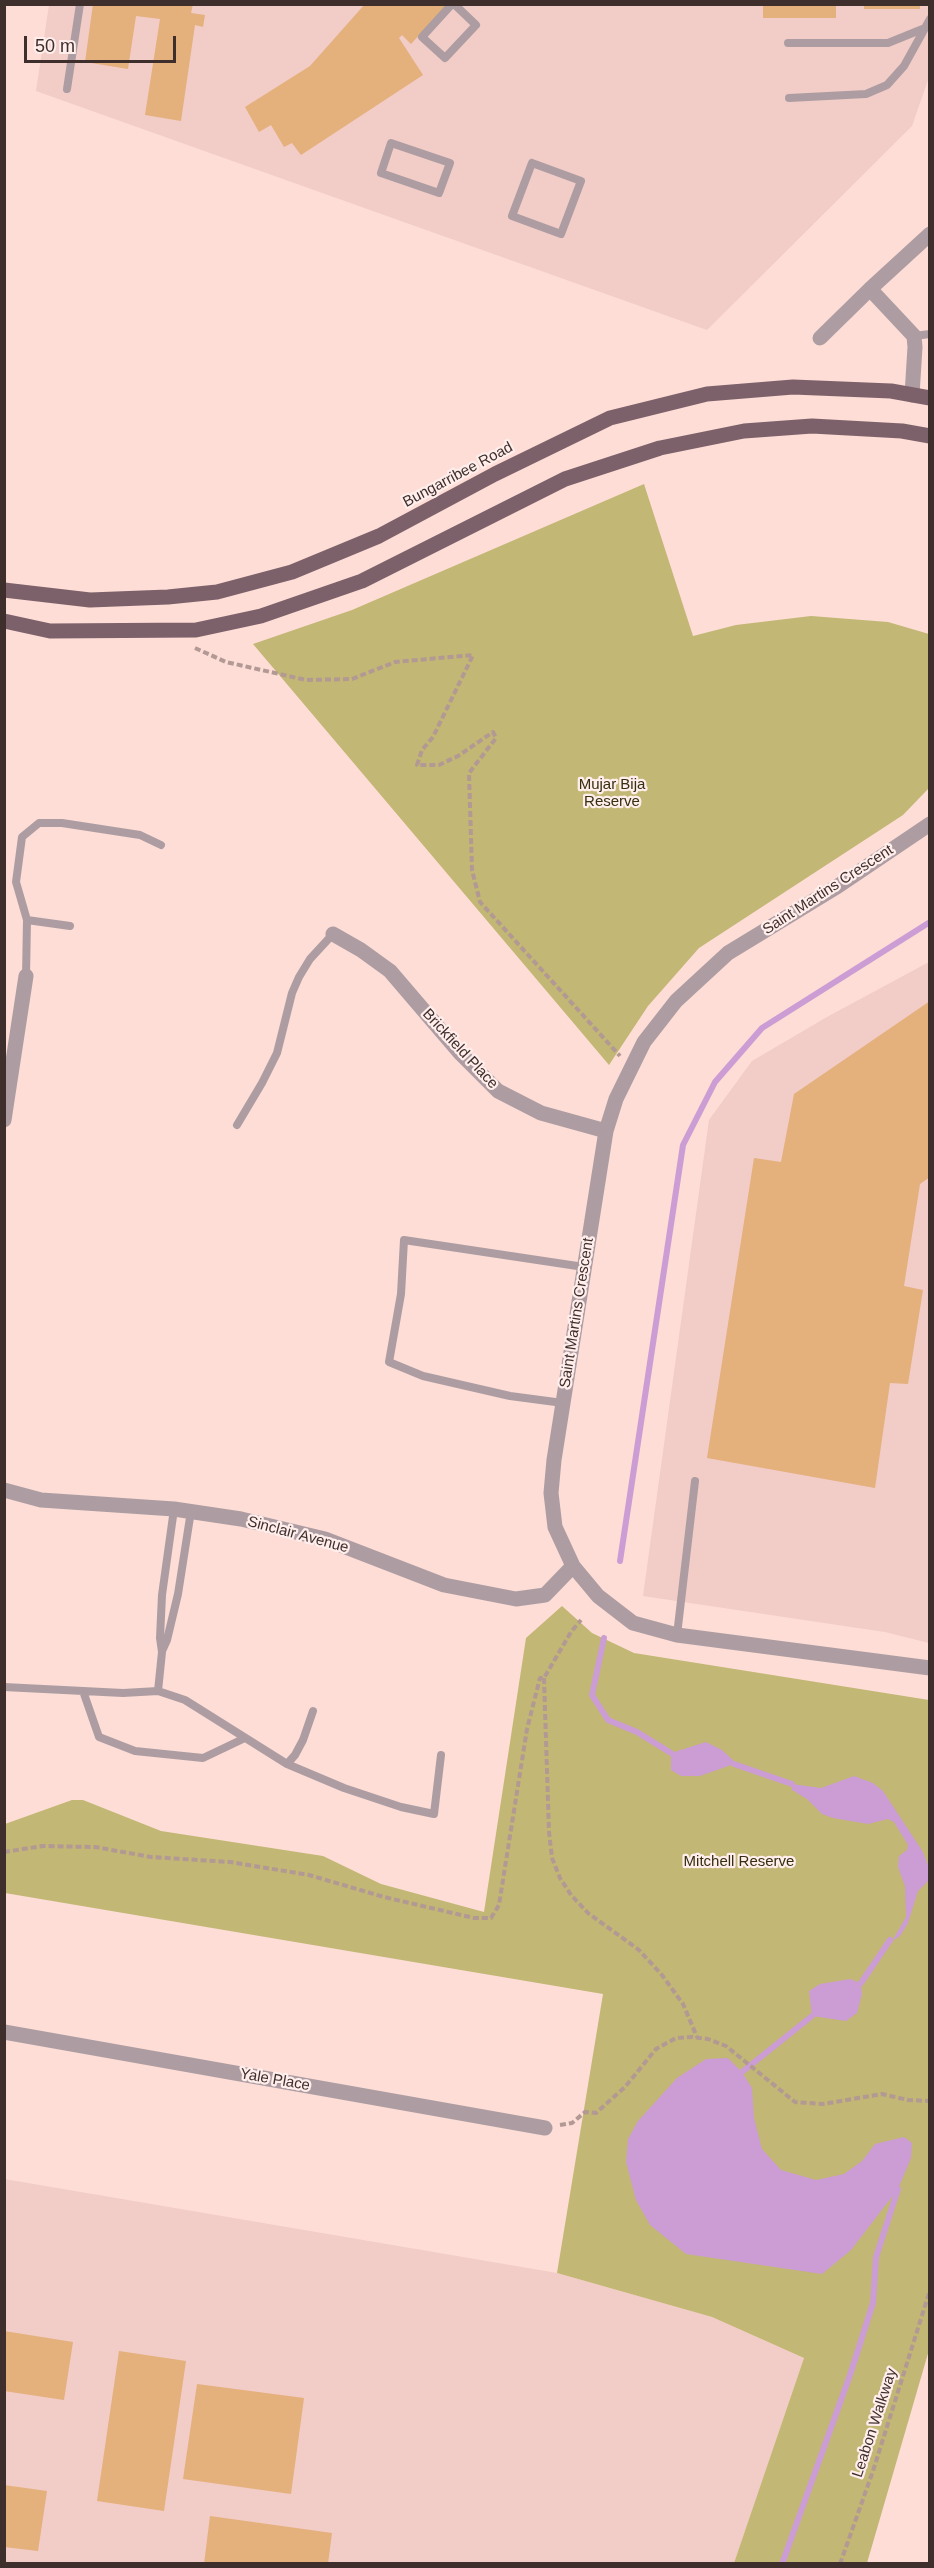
<!DOCTYPE html>
<style>
body{margin:0}
#map{position:relative;width:934px;height:2568px;overflow:hidden;background:#fdddd6;font-family:Arial,sans-serif}
canvas{display:block}
.frame{position:absolute;inset:0;border:6px solid #3e2f2c;pointer-events:none}
.scale{position:absolute;left:24px;top:36px;width:152px;height:27px;box-sizing:border-box;border:3px solid #3e2f2c;border-top:0;padding-left:8px;font-size:18px;line-height:21px;white-space:nowrap;color:#3e2f2c;-webkit-text-stroke:4px #ffeeeb;paint-order:stroke}
</style>
<div id="map">
<canvas width="934" height="2568"></canvas>
<div class="frame"></div>
<div class="scale">50 m</div>
</div>
<script>
const ctx = document.querySelector('canvas').getContext('2d');
ctx.lineJoin = 'round';
function fillPath(path, color) { ctx.fillStyle = color; ctx.fill(path, 'evenodd'); }
const shape = rows => new Path2D(rows.map(r => 'M' + r).join(''));
function trace(path, color, width, dash) { ctx.strokeStyle = color; ctx.lineWidth = width; ctx.lineCap = dash ? 'butt' : 'round'; ctx.setLineDash(dash || []); ctx.stroke(path); }
function drawText(font, color, halo, rows, align = 'center') {
  ctx.font = font + ' Arial,sans-serif'; ctx.lineWidth = 4.5; ctx.setLineDash([]); ctx.textBaseline = 'middle'; ctx.strokeStyle = halo; ctx.fillStyle = color; for (const [text, x, y, turn = 0] of rows) {
    ctx.save(); ctx.translate(x, y); ctx.rotate((+turn || 0) * Math.PI / 180); ctx.textAlign = isNaN(turn) ? turn : align; if (halo) ctx.strokeText(text, 0, 0); ctx.fillText(text, 0, 0); ctx.restore();
  }
}
fillPath(shape([
 [49,5,929,5,929,77,912,126,707,330,36,91],
 [929,962,929,1643,885,1632,643,1596,709,1120,752,1061,827,1017],
 [4,2179,557,2273,712,2317,804,2358,734,2563,5,2563]
]), '#f2ccc6');
fillPath(shape([
 [644,484,693,636,736,625,811,616,888,622,929,634,929,788,903,815,699,948,648,1006,609,1065,253,644,352,610],
 [562,1606,592,1633,634,1653,929,1700,929,2350,867,2563,734,2563,804,2358,712,2317,557,2273,603,1994,5,1893,5,1824,72,1800,83,1800,161,1831,323,1856,381,1884,484,1912,526,1638]
]), '#c2b774');
fillPath(shape([
 [706,1742,722,1750,734,1761,734,1764,700,1776,681,1776,671,1770,671,1753],
 [854,1776,873,1783,883,1791,923,1852,929,1868,929,1880,918,1891,908,1923,900,1936,892,1941,906,1917,905,1886,898,1867,899,1856,907,1850,908,1845,894,1822,888,1819,868,1824,833,1818,822,1814,807,1799,792,1790,792,1784,821,1788],
 [850,1979,861,1983,862,1994,857,2013,846,2021,812,2016,809,1991,820,1984],
 [728,2058,742,2072,752,2088,754,2118,762,2149,781,2170,816,2180,844,2174,862,2161,875,2144,904,2137,912,2143,911,2158,898,2189,851,2250,822,2274,686,2254,650,2225,636,2200,626,2162,628,2139,638,2121,677,2078,706,2059]
]), '#cb9dd4');
trace(shape([
 [620,1561,683,1145,715,1082,762,1028,930,922],
 [604,1638,592,1695,608,1720,637,1732,671,1753],
 [734,1764,792,1784],
 [861,1983,890,1940],
 [742,2072,812,2016],
 [782,2564,850,2375,873,2303,876,2257,898,2189]
]), '#cb9dd4', 6);
fillPath(shape([
 [93,4,193,4,191,13,205,15,203,27,195,25,181,121,145,115,160,19,136,16,128,69,85,62],
 [365,4,448,4,411,44,402,35,399,38,423,75,301,155,292,143,284,147,271,125,259,132,245,107,310,66],
 [763,4,836,4,836,18,763,18],
 [864,4,920,4,920,9,864,9],
 [930,1001,930,1177,920,1184,904,1286,923,1290,908,1384,890,1383,875,1488,707,1458,754,1158,781,1162,794,1094],
 [4,2331,73,2342,64,2400,4,2391],
 [119,2351,186,2361,164,2511,97,2501],
 [197,2384,304,2398,291,2494,183,2479],
 [4,2485,47,2491,38,2551,4,2547],
 [210,2516,332,2533,328,2564,204,2564]
]), '#e4b07c');
trace(shape([
 [195,648,226,662,306,680,352,679,395,662,473,655,433,737,422,750,417,765,439,765,458,756,493,732,496,738,469,773,472,870,480,902,620,1056],
 [544,1678,549,1832,552,1858,560,1878,571,1895,588,1913,639,1950,662,1975,683,2004,697,2037],
 [4,1852,43,1846,95,1847,151,1857,230,1862,309,1875,384,1897,474,1918,491,1918,499,1905,527,1729,540,1678,544,1678,571,1632,581,1620],
 [560,2125,572,2123,585,2112,596,2113,625,2087,656,2049,676,2038,692,2037,708,2039,726,2046,795,2102,823,2104,882,2094,908,2100,930,2101],
 [840,2564,873,2471,930,2290]
]), '#b29993', 4, [6, 3]);
trace(shape([
 [452,4,422,37,445,58,476,25,454,4],
 [788,43,888,43,925,28],
 [67,89,80,4],
 [789,98,866,94,887,85,904,66,930,19],
 [391,143,450,163,439,193,381,173,391,143],
 [532,163,581,181,561,234,512,216,532,163],
 [914,336,930,334],
 [27,920,70,926],
 [26,976,27,920,16,882,22,837,39,823,62,823,140,835,161,845],
 [237,1125,262,1083,277,1053,292,993,299,977,310,959,333,934],
 [563,1403,510,1396,423,1376,389,1362,401,1294,404,1240,584,1267],
 [677,1635,695,1481],
 [162,1651,167,1640,178,1594,191,1511],
 [4,1687,123,1693,158,1691,185,1700,287,1764,344,1788,401,1807,434,1814,441,1755],
 [83,1691,99,1737,135,1751,203,1758,245,1738],
 [158,1691,162,1652,160,1638,162,1595,174,1509],
 [287,1764,295,1755,303,1740,313,1711]
]), '#ad9da2', 8);
trace(shape([
 [820,338,870,289],
 [912,395,915,347,914,336,870,289,930,234],
 [930,824,838,886,728,953,676,1001,644,1042,616,1099,606,1131,554,1460,551,1493,555,1527,573,1566,598,1596,633,1623,677,1635,930,1668],
 [333,934,361,950,390,971,461,1054,498,1091,541,1113,606,1131],
 [4,1120,26,976],
 [4,1490,41,1500,174,1509,241,1519,325,1539,444,1585,516,1599,545,1595,573,1566],
 [4,2032,545,2128]
]), '#ad9da2', 15);
trace(shape([
 [4,590,90,600,168,597,217,592,292,572,379,536,495,474,610,418,707,394,793,387,891,391,930,398],
 [4,621,50,631,196,630,261,616,362,581,565,479,660,448,744,431,812,426,902,431,930,436]
]), '#7d616a', 15);
drawText('15px', '#3e2f2c', '#ffeeeb', [
 ["Bungarribee Road",458,475,-28],
 ["Saint Martins Crescent",828,890,-33],
 ["Brickfield Place",460,1049,47],
 ["Saint Martins Crescent",577,1313,-81],
 ["Sinclair Avenue",298,1535,15],
 ["Yale Place",275,2080,10],
 ["Leabon Walkway",875,2423,-72]
]);
drawText('15px', '#342f10', '#ffeeeb', [
 ["Mujar Bija",612,785],
 ["Reserve",612,802],
 ["Mitchell Reserve",739,1862]
]);
</script>
